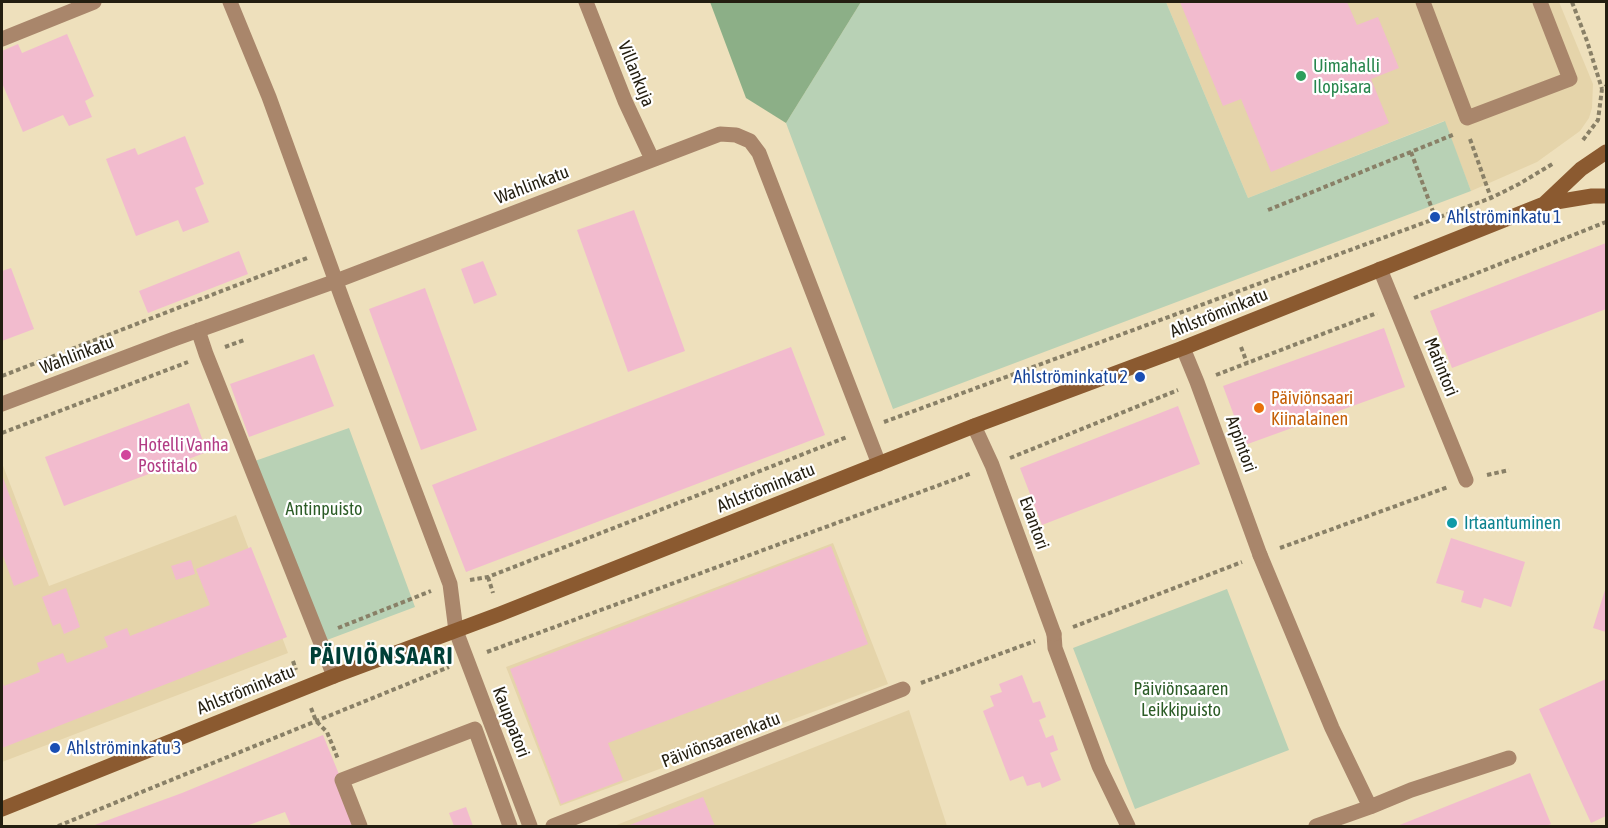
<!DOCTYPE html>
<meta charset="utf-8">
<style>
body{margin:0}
#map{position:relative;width:1608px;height:828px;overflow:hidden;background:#eee0bc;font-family:"Asap Condensed",sans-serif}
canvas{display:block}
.frame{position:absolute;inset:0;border:3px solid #231e10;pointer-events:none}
</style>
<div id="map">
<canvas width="1608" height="828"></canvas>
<div class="frame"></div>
</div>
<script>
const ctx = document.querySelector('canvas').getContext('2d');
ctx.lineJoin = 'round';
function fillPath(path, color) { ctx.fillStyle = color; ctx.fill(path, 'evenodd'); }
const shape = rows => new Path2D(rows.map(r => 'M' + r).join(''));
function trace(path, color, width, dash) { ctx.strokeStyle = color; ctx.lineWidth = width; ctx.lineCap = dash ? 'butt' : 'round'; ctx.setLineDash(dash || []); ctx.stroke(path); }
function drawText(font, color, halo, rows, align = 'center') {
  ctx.font = font + ' "Asap Condensed",sans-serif'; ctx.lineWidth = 4.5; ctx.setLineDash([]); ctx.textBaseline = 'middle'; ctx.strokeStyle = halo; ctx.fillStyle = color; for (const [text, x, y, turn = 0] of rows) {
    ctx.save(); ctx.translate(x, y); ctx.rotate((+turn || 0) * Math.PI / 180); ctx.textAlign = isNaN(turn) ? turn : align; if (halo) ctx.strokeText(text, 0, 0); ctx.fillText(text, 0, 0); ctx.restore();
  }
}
fillPath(shape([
 [1166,2,1559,2,1593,84,1592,108,1589,118,1580,131,1537,162,1471,191,1444,121,1248,198],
 [2,463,49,586,236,515,288,653,2,762],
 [833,543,888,684,560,806,506,667],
 [909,710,947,826,614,826]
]), '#e5d4aa');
fillPath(shape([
 [861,2,1166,2,1248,198,1445,121,1471,191,893,409,786,123],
 [349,428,415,607,319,643,252,462],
 [1227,589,1289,750,1135,809,1073,648]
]), '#b8d1b5');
fillPath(shape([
 [710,2,861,2,786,123,746,98]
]), '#8caf87');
fillPath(shape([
 [1180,2,1347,2,1357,25,1378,17,1399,68,1371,79,1389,123,1271,172,1241,99,1223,106],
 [67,34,94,96,85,101,92,117,69,126,63,115,23,132,2,83,2,51,18,44,22,53],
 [185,136,204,184,195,188,209,222,183,232,178,220,136,236,106,159,135,148,138,155],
 [634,210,685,351,628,372,577,230],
 [1606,243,1606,309,1452,368,1430,311],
 [239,251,248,274,148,313,139,291],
 [483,261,497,295,474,304,461,269],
 [11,268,34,329,2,341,2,271],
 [425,288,477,430,421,450,369,309],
 [1384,328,1405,387,1245,445,1223,386],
 [791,347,825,435,466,572,432,485],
 [314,354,334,406,249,437,230,384],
 [189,403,207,452,64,506,45,457],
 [1178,406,1200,464,1042,525,1020,468],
 [2,475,39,576,14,586,2,553],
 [1451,538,1525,562,1511,607,1484,598,1481,608,1461,602,1464,591,1436,583],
 [831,546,868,644,608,743,623,780,561,804,510,669],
 [251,547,287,637,2,748,2,681,4,686,40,672,37,663,63,653,67,663,108,647,104,637,127,628,130,636,210,605,196,569],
 [191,560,195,574,176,580,171,566],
 [1606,587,1606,632,1593,628],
 [66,588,80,627,64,634,60,623,53,626,42,597],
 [1022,675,1033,703,1040,701,1046,717,1039,720,1046,738,1053,735,1058,750,1050,753,1061,780,1042,788,1040,782,1027,786,1023,776,1010,781,983,711,994,706,990,696,1002,692,999,684],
 [1606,679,1606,816,1591,823,1539,709],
 [323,735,360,826,291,826,285,812,246,826,92,826,182,793],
 [1530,773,1551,824,1545,826,1397,826],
 [703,797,715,826,627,826],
 [466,807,473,826,454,826,449,813]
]), '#f2bbce');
trace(shape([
 [1572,2,1587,41,1602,89],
 [1470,139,1491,198],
 [1583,140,1598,120,1602,89,1606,86],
 [1411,152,1435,217],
 [1268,210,1455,134],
 [1414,298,1606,222],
 [225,347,244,340],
 [1241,347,1247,363],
 [1216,375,1377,313],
 [2,376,307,258],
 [884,422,1491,198,1519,184,1554,163],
 [2,433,188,362],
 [1010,458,1178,390],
 [1487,475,1509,470],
 [1280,548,1448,487],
 [488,577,493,593],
 [470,580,488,577,847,437],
 [1073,627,1242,562],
 [338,628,431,591],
 [487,652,972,473],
 [293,661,296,670],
 [921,683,1035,641],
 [311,708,316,721,327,732,338,759],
 [58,826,449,667]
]), '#898067', 4, [4.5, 3]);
trace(shape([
 [1423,2,1467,118,1570,79,1540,2],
 [2,39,94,2],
 [1260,555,1332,728,1370,807],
 [1054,634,1055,648,1099,766,1128,826],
 [553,826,903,689],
 [1316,826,1370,807,1411,790,1509,758]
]), '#a9866b', 15);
trace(shape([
 [230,2,269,97,343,301,450,584,456,631,530,826],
 [586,2,625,101,652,159],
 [1380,269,1466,480],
 [198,330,206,354,334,676],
 [1183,348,1197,382,1260,555],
 [2,404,174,339,336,281,720,134,736,135,750,141,759,153,879,464],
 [974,426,992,465,1054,634],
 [360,826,342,780,475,729,510,826]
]), '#a9866b', 15);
trace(shape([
 [1544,204,1581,169,1606,152],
 [2,809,334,676,500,614,974,426,1183,348,1544,204,1592,196,1606,196]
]), '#8b5a30', 15);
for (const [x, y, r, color] of [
 [1301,76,6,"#2e9e5b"],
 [1435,217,6,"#1a4fb4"],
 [1140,377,6,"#1a4fb4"],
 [1259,408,6,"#e8710a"],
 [126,455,6,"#d1479c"],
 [1452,523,6,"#0f9aa8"],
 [55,748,6,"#1a4fb4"]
]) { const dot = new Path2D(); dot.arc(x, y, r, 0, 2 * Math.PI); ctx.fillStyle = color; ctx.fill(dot); trace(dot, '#fff', 2); }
drawText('18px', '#27864d', '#fff', [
 ["Uimahalli",1313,66],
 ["Ilopisara",1313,87]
], 'left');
drawText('18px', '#231e10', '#fff', [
 ["Villankuja",636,74,68],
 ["Wahlinkatu",532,185,-21],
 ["Ahlströminkatu",1219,313,-22],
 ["Wahlinkatu",77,355,-21],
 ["Matintori",1441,367,68],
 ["Arpintori",1241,444,70],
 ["Ahlströminkatu",766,488,-22],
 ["Evantori",1034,523,70],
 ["Ahlströminkatu",246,690,-22],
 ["Kauppatori",511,722,69],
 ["Päiviönsaarenkatu",721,740,-21]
]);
drawText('18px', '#164399', '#fff', [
 ["Ahlströminkatu 1",1447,217],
 ["Ahlströminkatu 2",1128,377,"right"],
 ["Ahlströminkatu 3",67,748]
], 'left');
drawText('18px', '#c56008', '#fff', [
 ["Päiviönsaari",1271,398],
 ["Kiinalainen",1271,419]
], 'left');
drawText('18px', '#b23c85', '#fff', [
 ["Hotelli Vanha",138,445],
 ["Postitalo",138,466]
], 'left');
drawText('18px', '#2c5c27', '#fff', [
 ["Antinpuisto",324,509],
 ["Päiviönsaaren",1181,689],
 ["Leikkipuisto",1181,710]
]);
drawText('18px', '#0d838f', '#fff', [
 ["Irtaantuminen",1464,523]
], 'left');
ctx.letterSpacing = '1.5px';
drawText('bold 24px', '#003f37', '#fff', [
 ["PÄIVIÖNSAARI",382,656]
]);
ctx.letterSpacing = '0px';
</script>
